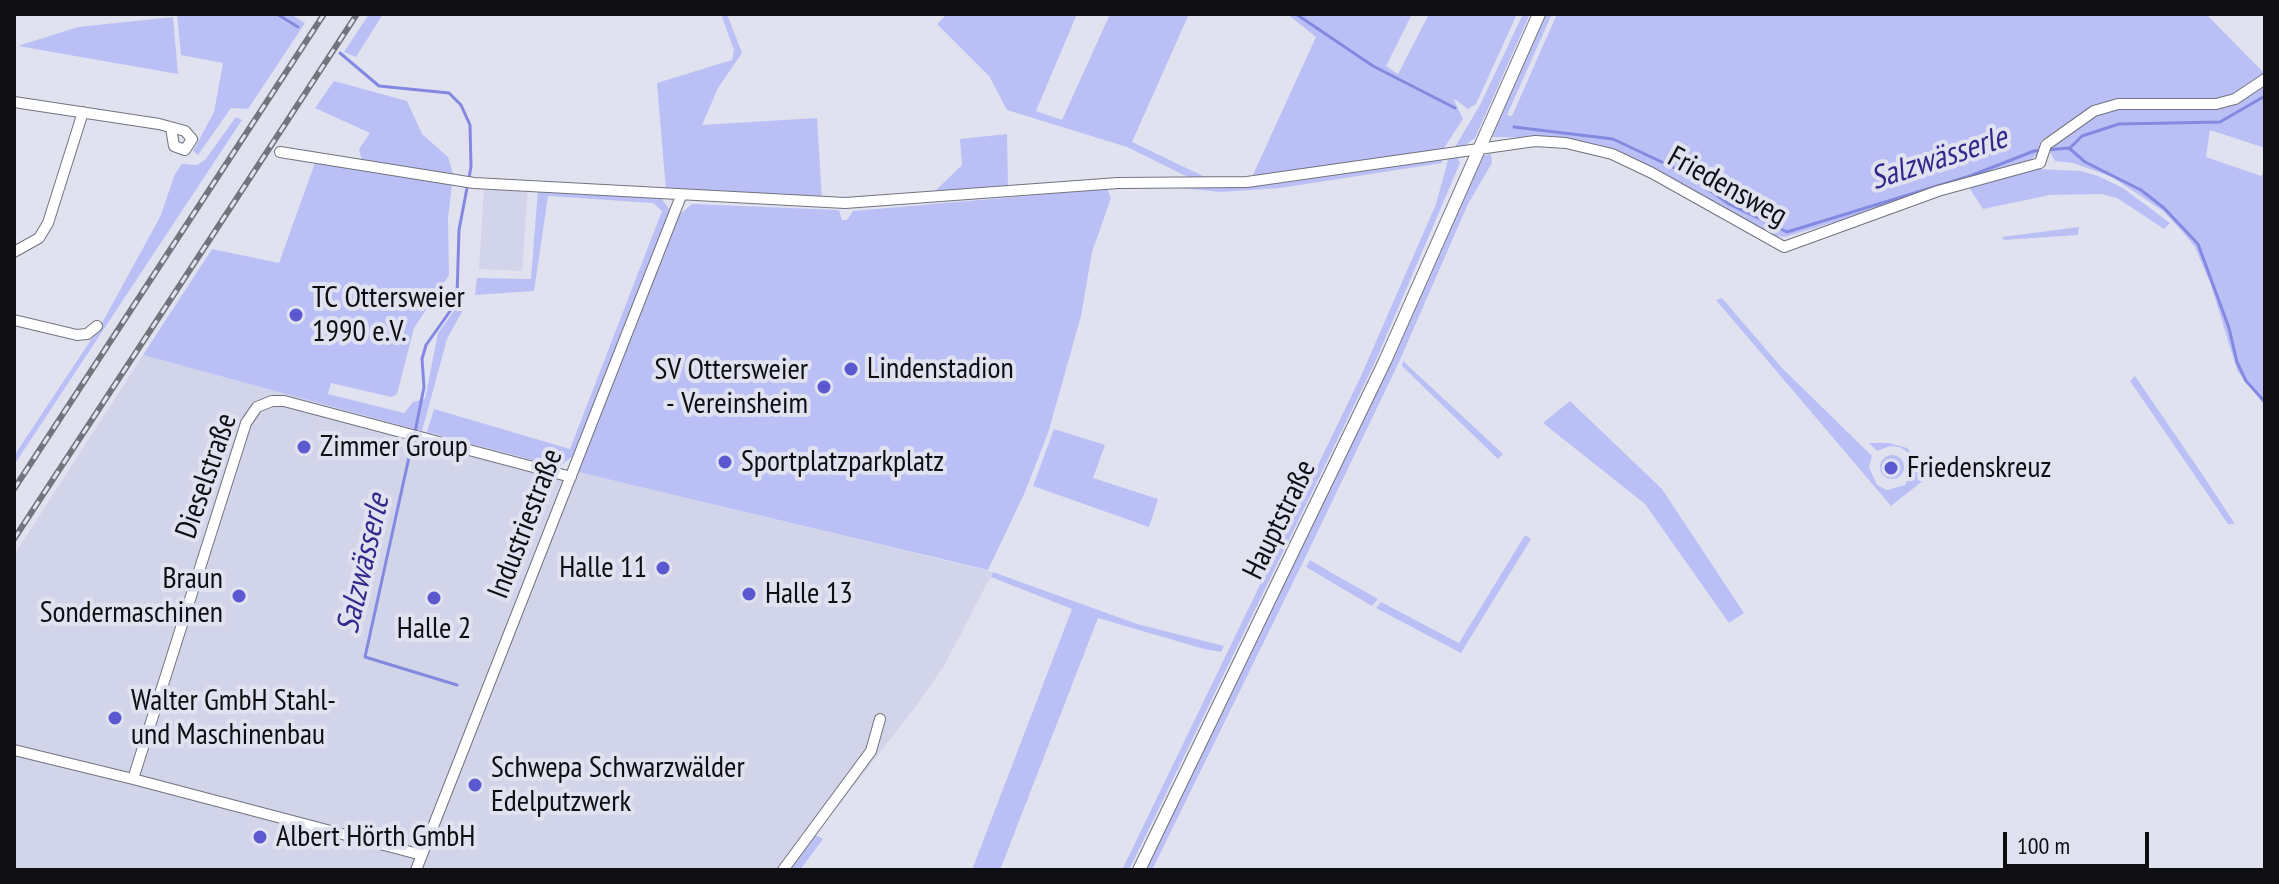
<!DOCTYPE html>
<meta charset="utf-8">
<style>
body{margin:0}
#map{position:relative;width:2279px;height:884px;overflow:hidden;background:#e1e2f0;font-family:"PT Sans Narrow",sans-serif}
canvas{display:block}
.frame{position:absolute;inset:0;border:16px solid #0f0f13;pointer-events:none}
.scale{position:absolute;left:2003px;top:832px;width:146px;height:36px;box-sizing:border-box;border:4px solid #0f0f13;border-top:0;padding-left:10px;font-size:24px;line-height:28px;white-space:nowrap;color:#0f0f13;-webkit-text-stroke:6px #e1e2f0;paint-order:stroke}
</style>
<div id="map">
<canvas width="2279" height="884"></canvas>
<div class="frame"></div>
<div class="scale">100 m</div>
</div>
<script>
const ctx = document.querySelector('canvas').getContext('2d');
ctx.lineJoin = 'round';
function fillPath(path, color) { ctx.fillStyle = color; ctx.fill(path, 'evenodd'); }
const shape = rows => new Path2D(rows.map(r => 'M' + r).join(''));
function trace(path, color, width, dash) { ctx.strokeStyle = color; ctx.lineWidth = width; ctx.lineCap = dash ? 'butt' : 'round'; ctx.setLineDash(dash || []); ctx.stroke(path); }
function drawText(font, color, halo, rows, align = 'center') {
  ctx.font = font + ' "PT Sans Narrow",sans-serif'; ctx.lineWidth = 8; ctx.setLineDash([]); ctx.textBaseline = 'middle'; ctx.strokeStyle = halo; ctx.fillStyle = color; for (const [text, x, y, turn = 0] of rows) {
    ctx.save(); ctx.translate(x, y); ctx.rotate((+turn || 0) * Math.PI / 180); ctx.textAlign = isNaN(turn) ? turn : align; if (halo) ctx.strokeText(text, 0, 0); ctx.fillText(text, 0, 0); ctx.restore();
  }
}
fillPath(shape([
 [484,186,528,189,522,271,479,269],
 [143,355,550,465,993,572,944,666,917,705,788,870,14,870,14,555]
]), '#d2d5ea');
fillPath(shape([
 [177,14,291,14,305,23,248,109,231,108,198,155,193,151,214,112,223,63,181,55],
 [369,14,383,14,356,57,344,52],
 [721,14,727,14,742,53,718,88,702,125,817,118,822,200,666,191,657,83,732,60,734,50],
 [947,14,1077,14,1036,111,1062,120,1110,14,1189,14,1132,142,1203,176,1223,181,1198,182,1127,147,1007,110,989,76,937,24],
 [1287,14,1412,14,1386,66,1398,74,1429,14,1517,14,1476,104,1468,109,1453,98,1463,119,1442,151,1251,179,1316,37],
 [1523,14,1530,14,1475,138,1463,147,1455,147,1480,105],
 [1544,14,1552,14,1507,115,1512,116,1557,14,2206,14,2265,74,2231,97,2215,100,2112,102,2040,141,2038,154,2023,165,1785,237,1774,236,1611,150,1556,138,1492,137],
 [173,17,178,74,18,46,78,27],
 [334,81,407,101,422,134,448,157,454,177,362,161,359,149,370,133,315,108],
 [2265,84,2265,148,2210,130,2206,157,2261,176,2265,170,2265,406,2237,370,2211,285,2195,247,2181,230,2163,211,2112,177,2073,163,2055,161,2050,152,2054,145,2095,115,2118,108,2219,106],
 [236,117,242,120,14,465,14,456,102,323,160,217,175,174,182,164,197,165,205,160],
 [1007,134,1008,186,932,194,962,165,960,139],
 [1491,154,1492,163,1468,204,1399,362,1305,558,1152,870,1144,870,1339,471,1481,156],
 [1457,157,1460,163,1376,360,1129,870,1122,870,1361,376,1436,204,1448,160],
 [1442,158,1442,163,1280,188,1221,192,1181,188,1290,182],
 [316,160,452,184,448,218,449,275,414,328,397,394,391,397,331,383,328,394,404,413,413,402,425,399,438,333,459,304,465,306,447,339,422,431,143,355,212,249,279,263],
 [2037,169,2081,171,2098,176,2123,188,2170,223,2164,229,2117,198,2101,194,2050,195,1983,209,1968,186],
 [538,189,661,198,670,210,574,455,559,467,427,432,434,409,570,449,662,211,653,203,548,196,534,291,475,295,477,278,531,279],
 [1107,189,1111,198,1092,252,1081,316,1048,433,1025,492,988,570,578,472,679,215,692,204,839,210,842,220,847,220,853,211],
 [2079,227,2078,235,2004,240,2002,237],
 [1722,298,1782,368,1872,456,1869,467,1877,485,1887,490,1905,485,1914,467,1906,451,1899,447,1890,446,1877,451,1869,443,1889,443,1907,448,1920,462,1924,480,1891,506,1716,300],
 [1403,361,1503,454,1498,459,1402,366],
 [2135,376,2200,471,2235,524,2228,524,2130,381],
 [1570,401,1662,489,1744,613,1729,623,1645,504,1543,423],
 [1054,429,1105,445,1093,478,1158,499,1149,527,1033,486],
 '1880 467a12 12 0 1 1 24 0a12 12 0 1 1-24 0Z',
 [1525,535,1531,539,1461,653,1376,608,1381,602,1459,643],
 [1310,560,1332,573,1378,599,1372,606,1306,567],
 [993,572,1137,624,1224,646,1221,652,1204,649,1098,618,1000,870,972,870,1072,609,991,577],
 [814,834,823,839,800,870,788,870]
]), '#bac0f6');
trace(shape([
 [277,14,298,27],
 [1296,14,1373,66,1455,108],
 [340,53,379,86,449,93,461,105,470,125,471,167,459,230,457,296,453,307,426,345,422,359,424,387,415,432],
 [1514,127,1613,139,1685,173,1729,204,1787,232,1970,176,2034,151,2069,148,2085,162,2141,190,2164,208,2198,244,2229,328,2237,362,2246,381,2265,402],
 [2071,147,2082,136,2119,124,2220,122,2265,96],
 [413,439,365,657,457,685]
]), '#8389e0', 3);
const minor = shape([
 [14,102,159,124,185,131,192,139,185,150,174,146,171,128],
 [280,152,474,183,845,203,1118,183,1247,182,1535,141,1566,143,1612,154,1652,173,1784,247,1938,191,2040,163,2046,145,2094,111,2118,104,2216,104,2235,99,2265,79],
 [14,252,39,238,48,223,83,112],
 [14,320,77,335,87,334,97,326],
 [14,750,133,779],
 [422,855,133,779,246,423,257,407,272,401,284,401,571,477],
 [416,870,681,196],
 [783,870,871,751,880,719]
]);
const tertiary = shape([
 [1139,870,1385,361,1539,14]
]);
trace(minor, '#71737e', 12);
trace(tertiary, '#71737e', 14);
trace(minor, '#fff', 10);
trace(tertiary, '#fff', 12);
const rail = shape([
 [14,489,324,14],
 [14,539,357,14]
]);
trace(rail, '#74747d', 6);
trace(rail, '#e1e2f0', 3, [9]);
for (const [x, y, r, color] of [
 [296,315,8,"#5b58d0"],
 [851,369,8,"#5b58d0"],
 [824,387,8,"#5b58d0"],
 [304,447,8,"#5b58d0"],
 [725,462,8,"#5b58d0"],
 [1891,468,8,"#5b58d0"],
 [663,568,8,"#5b58d0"],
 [749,594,8,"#5b58d0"],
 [239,596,8,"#5b58d0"],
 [434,598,8,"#5b58d0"],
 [115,718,8,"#5b58d0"],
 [475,785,8,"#5b58d0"],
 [260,837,8,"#5b58d0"]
]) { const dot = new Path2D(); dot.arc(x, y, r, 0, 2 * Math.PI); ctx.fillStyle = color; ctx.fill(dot); trace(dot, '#e1e2f0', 3); }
drawText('30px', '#0f0f13', '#e1e2f0', [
 ["Friedensweg",1727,187,29],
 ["Dieselstraße",207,476,-71],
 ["Hauptstraße",1280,520,-64],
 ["Industriestraße",526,524,-69]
]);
drawText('30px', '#0f0f13', '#e1e2f0', [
 ["TC Ottersweier",312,298],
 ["1990 e.V.",312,332],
 ["Lindenstadion",867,369],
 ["SV Ottersweier",808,370,"right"],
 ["- Vereinsheim",808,404,"right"],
 ["Zimmer Group",320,447],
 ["Sportplatzparkplatz",741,462],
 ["Friedenskreuz",1907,468],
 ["Halle 11",647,568,"right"],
 ["Braun",223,579,"right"],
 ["Sondermaschinen",223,613,"right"],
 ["Halle 13",765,594],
 ["Halle 2",434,629,"center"],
 ["Walter GmbH Stahl-",131,701],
 ["und Maschinenbau",131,735],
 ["Schwepa Schwarzwälder",491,768],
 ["Edelputzwerk",491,802],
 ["Albert Hörth GmbH",276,837]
], 'left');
drawText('italic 32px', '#32278b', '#e1e2f0', [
 ["Salzwässerle",1939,159,-18],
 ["Salzwässerle",364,564,-77]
]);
</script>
